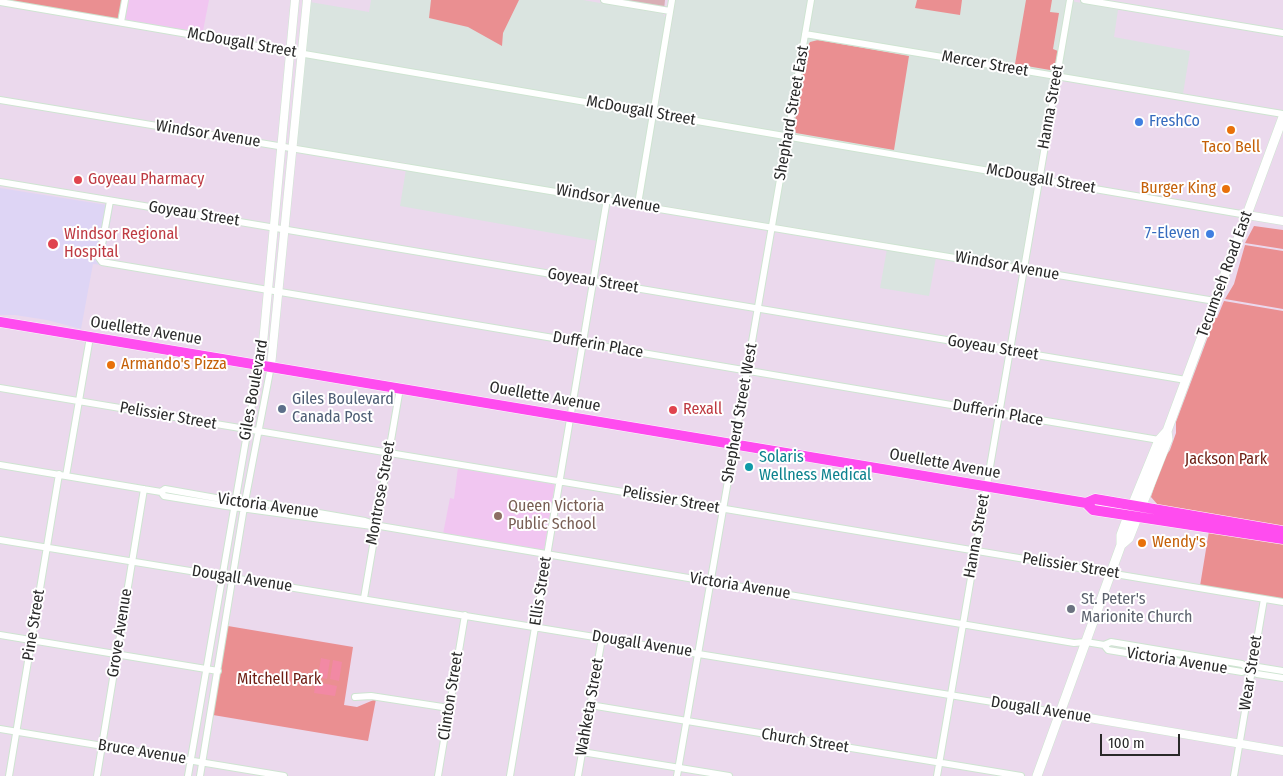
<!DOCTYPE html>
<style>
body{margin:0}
#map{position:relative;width:1283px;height:776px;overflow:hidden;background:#ebd9ed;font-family:"Fira Sans Condensed",sans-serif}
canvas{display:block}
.scale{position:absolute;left:1100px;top:734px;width:80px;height:22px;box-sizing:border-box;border:2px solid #292929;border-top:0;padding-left:6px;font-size:15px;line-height:18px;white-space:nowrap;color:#292929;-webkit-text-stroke:4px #fff;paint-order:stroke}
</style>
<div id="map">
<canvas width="1283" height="776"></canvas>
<div class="scale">100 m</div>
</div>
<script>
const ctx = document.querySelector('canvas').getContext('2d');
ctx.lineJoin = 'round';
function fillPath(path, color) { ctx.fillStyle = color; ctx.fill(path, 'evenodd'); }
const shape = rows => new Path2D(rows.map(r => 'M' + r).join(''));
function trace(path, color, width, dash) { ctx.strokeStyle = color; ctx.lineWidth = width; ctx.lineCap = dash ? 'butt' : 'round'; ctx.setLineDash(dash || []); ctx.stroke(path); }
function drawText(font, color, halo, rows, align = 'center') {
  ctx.font = font + ' "Fira Sans Condensed",sans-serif'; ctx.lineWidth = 4; ctx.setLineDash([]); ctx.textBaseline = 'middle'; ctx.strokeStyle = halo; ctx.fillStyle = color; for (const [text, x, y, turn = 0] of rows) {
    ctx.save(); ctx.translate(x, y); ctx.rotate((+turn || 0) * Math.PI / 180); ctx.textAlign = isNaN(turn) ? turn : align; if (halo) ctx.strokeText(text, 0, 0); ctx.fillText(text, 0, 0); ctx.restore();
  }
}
fillPath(shape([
 [371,0,583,0,663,14,666,19,650,108,658,110,676,0,1066,0,1118,10,1114,37,1190,51,1183,94,1066,75,1053,71,1021,265,937,252,929,296,880,288,888,243,606,196,597,241,400,206,407,163,303,147,297,144,310,2,369,12]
]), '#dae4e0');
fillPath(shape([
 [122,0,209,0,202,36,117,22],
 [458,467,555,483,544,551,443,534,450,498,454,499]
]), '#f1c6f1');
fillPath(shape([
 [0,188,113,206,103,265,93,264,81,329,47,320,15,315,0,315]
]), '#ded5f5');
fillPath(shape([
 [0,0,122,0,117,22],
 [431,0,519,0,503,33,502,46,468,27,429,18],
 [917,0,962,0,960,15,915,8],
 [1026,0,1052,0,1050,12,1059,13,1053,49,1058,51,1055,65,1050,70,1015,64],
 [818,40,909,56,894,150,796,133,794,127,807,47,810,42],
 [1254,226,1283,230,1283,249,1245,243],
 [1245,245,1283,251,1283,309,1225,299,1234,284],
 [1224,301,1283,311,1283,528,1158,505,1151,497,1163,460,1170,450,1176,433,1176,422,1215,318,1217,318],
 [1209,531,1283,543,1283,599,1200,586],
 [228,626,353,647,344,705,357,707,376,699,368,741,213,715]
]), '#ea8f91');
fillPath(shape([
 [608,0,665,0,664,10]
]), '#d9aeb5');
fillPath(shape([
 [321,658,330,660,327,679,318,677],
 [333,660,342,662,339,681,330,679],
 [316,682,337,686,335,696,314,693]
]), '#f289a4');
const minor = shape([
 [604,0,670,11],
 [1084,0,1283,33],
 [0,2,1247,215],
 [121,22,125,0],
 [805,34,1283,114],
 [0,100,1215,301],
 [0,182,1186,380],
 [110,201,101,250,97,255,102,262,1159,440],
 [638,204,672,0],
 [0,388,1283,602],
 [0,465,161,492,164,496,226,506,372,526],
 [66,476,90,337],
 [161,492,165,489,227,500,255,502,365,521,380,526,1074,643,1086,642,1104,645,1108,650,1242,672,1258,667,1283,671],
 [0,540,1060,713],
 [364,598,400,388],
 [0,635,218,671],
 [1104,645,1111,642,1242,664,1257,674,1283,678],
 [355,697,371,696,449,708],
 [590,705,1021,776],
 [0,729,284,776],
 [582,752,729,776],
 [9,776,59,474],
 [97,776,144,489],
 [188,776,259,364],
 [200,776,244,507,271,366],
 [438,776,465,615],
 [510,776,607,199],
 [578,776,602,638],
 [677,776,811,0],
 [937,776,1070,0],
 [1234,776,1264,599]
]);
const tertiary = shape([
 [1247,215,1283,221],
 [259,364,262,354,295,0],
 [271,366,307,0],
 [1060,713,1283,751]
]);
const secondary = shape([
 [1121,545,1129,538,1168,439,1167,431],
 [1037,776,1121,545,1121,535,1128,516,1159,440,1167,431,1283,117]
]);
const primary = shape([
 [0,322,1086,503,1095,499,1283,531],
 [1086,503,1093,510,1283,539]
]);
trace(minor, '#cee4d1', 8);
trace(tertiary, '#cee4d1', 9);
trace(secondary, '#cee4d1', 10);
trace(primary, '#fff', 11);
trace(minor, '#fff', 6);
trace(tertiary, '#fff', 8);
trace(secondary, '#fff', 9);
trace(primary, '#ff4cef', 10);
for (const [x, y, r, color] of [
 [1139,122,5,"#3f7fe0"],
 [1231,130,5,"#e8710a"],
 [78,180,5,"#e0444e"],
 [1226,189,5,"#e8710a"],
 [1210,234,5,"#3f7fe0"],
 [53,244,6,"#e0444e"],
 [111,365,5,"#e8710a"],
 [282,409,5,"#5c6f8a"],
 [673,410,5,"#e0444e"],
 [749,467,5,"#0f9aa8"],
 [498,516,5,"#8d6e63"],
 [1142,543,5,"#e8710a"],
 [1071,609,5,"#6b7280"]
]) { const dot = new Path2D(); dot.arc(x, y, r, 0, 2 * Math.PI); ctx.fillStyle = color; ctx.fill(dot); trace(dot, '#fff', 2); }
drawText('16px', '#292929', '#fff', [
 ["McDougall Street",242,43,10],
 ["Mercer Street",985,64,10],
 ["Hanna Street",1051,107,-80],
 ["McDougall Street",641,111,10],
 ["Shephard Street East",792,113,-80],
 ["Windsor Avenue",208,134,9],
 ["McDougall Street",1041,179,10],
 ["Windsor Avenue",608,199,10],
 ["Goyeau Street",194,214,9],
 ["Windsor Avenue",1007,266,10],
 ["Tecumseh Road East",1225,274,-70],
 ["Goyeau Street",593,281,9],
 ["Ouellette Avenue",146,331,9],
 ["Dufferin Place",598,345,10],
 ["Goyeau Street",993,348,9],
 ["Giles Boulevard",254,390,-80],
 ["Ouellette Avenue",545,397,10],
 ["Shepherd Street West",740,413,-80],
 ["Dufferin Place",998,413,10],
 ["Pelissier Street",168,416,10],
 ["Ouellette Avenue",945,464,10],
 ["Montrose Street",381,493,-80],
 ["Pelissier Street",671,500,10],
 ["Victoria Avenue",268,506,8],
 ["Hanna Street",977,536,-80],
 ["Pelissier Street",1071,566,9],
 ["Dougall Avenue",242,579,9],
 ["Victoria Avenue",740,586,9],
 ["Ellis Street",541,591,-81],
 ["Pine Street",34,625,-81],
 ["Grove Avenue",120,633,-81],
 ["Dougall Avenue",642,644,9],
 ["Victoria Avenue",1177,661,9],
 ["Wear Street",1251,673,-81],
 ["Clinton Street",451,696,-81],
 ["Wahketa Street",590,707,-80],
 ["Dougall Avenue",1041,710,9],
 ["Church Street",805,741,9],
 ["Bruce Avenue",142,752,9]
]);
drawText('16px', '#366cbe', '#fff', [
 ["FreshCo",1149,122],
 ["7-Eleven",1200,234,"right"]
], 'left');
drawText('16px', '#c56008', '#fff', [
 ["Taco Bell",1231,148,"center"],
 ["Burger King",1216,189,"right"],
 ["Armando's Pizza",121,365],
 ["Wendy's",1152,543]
], 'left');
drawText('16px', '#be3a42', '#fff', [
 ["Goyeau Pharmacy",88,180],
 ["Windsor Regional",64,235],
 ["Hospital",64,253],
 ["Rexall",683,410]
], 'left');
drawText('16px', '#4e5e75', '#fff', [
 ["Giles Boulevard",292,400],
 ["Canada Post",292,418]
], 'left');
drawText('16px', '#0d838f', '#fff', [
 ["Solaris",759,458],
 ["Wellness Medical",759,476]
], 'left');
drawText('16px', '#6d1d12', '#fff', [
 ["Jackson Park",1226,460],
 ["Mitchell Park",279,680]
]);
drawText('16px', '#785e54', '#fff', [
 ["Queen Victoria",508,507],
 ["Public School",508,525]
], 'left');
drawText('16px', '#5b616d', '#fff', [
 ["St. Peter's",1081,600],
 ["Marionite Church",1081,618]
], 'left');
</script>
